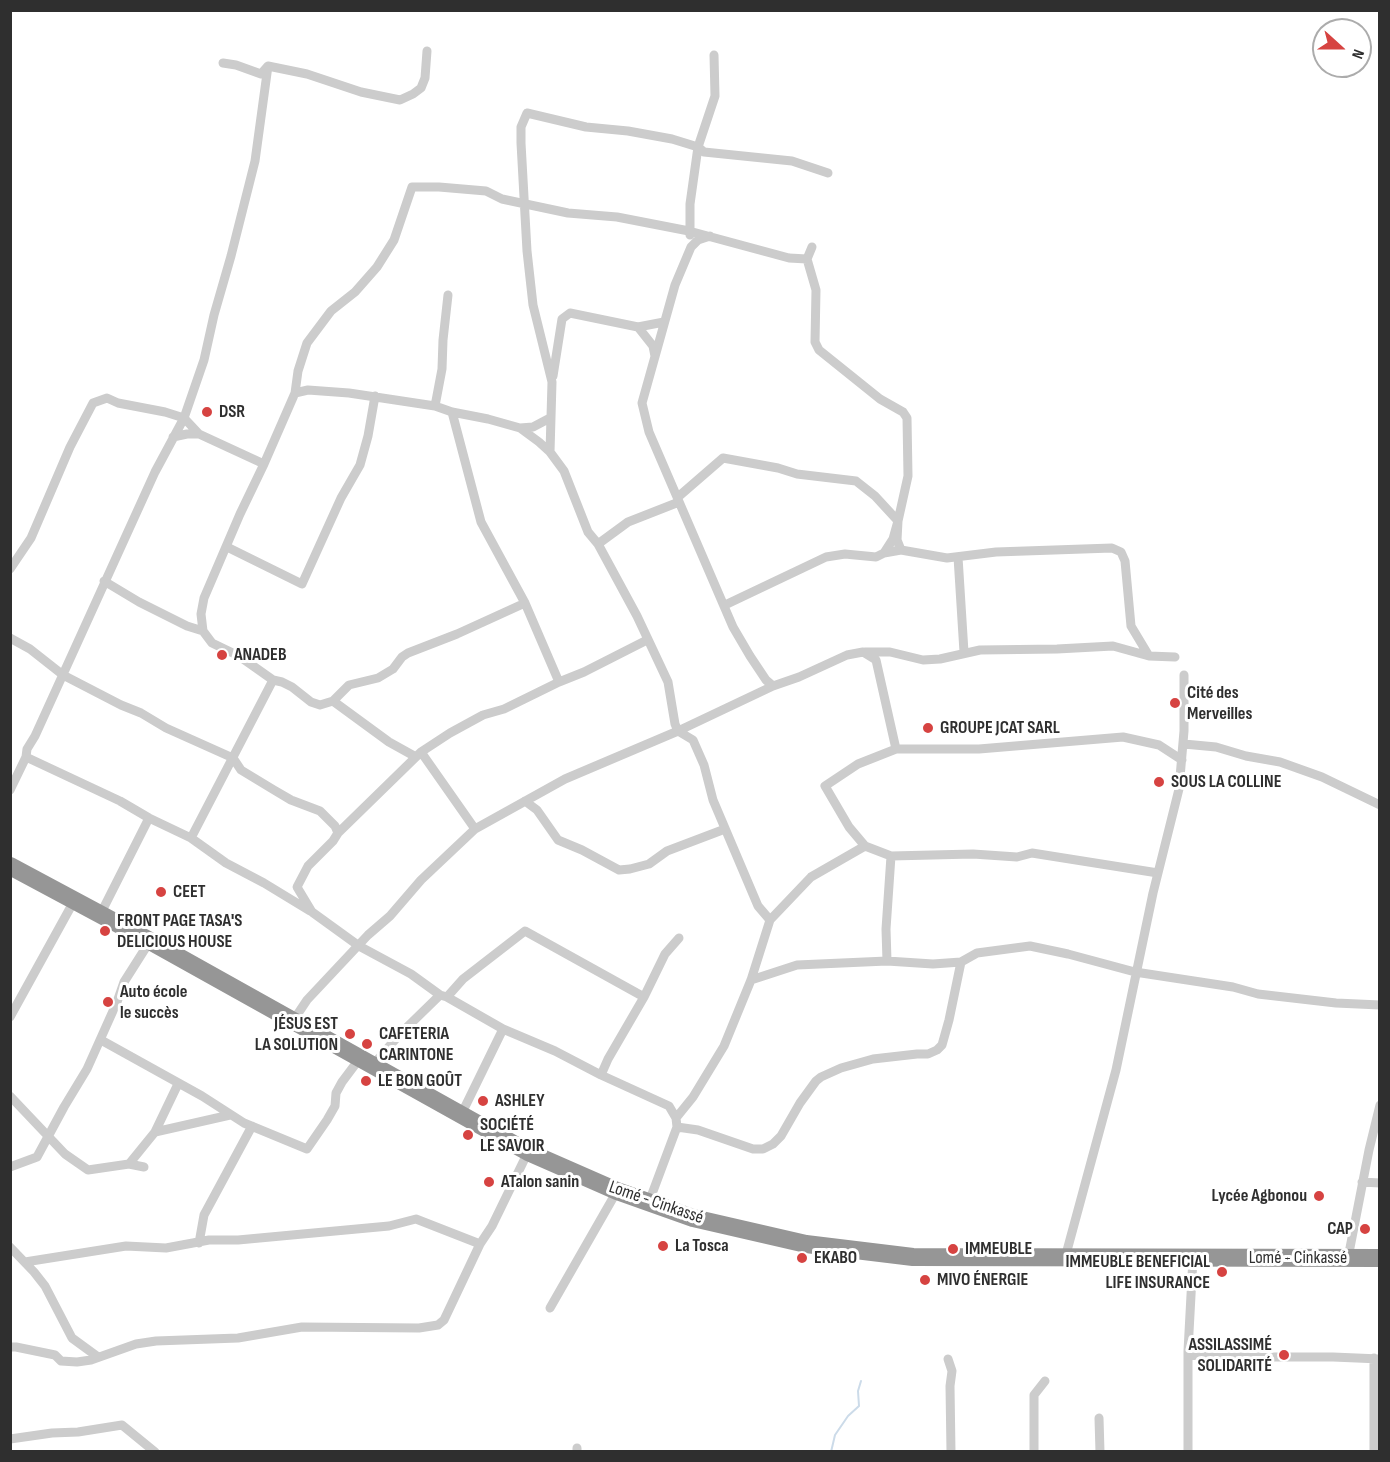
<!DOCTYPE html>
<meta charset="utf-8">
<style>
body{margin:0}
#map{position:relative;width:1390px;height:1462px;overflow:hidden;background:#fff;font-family:"Sofia Sans Condensed",sans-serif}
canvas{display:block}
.frame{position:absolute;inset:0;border:12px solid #2f2f2f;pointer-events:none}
.north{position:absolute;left:1312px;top:18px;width:60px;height:60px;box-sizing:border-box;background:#fff;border:2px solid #acacac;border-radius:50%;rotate:111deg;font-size:16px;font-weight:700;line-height:24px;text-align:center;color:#2f2f2f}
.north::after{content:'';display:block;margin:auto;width:21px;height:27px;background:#d64341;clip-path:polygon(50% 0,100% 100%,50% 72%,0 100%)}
</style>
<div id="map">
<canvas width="1390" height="1462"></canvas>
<div class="frame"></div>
<div class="north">N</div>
</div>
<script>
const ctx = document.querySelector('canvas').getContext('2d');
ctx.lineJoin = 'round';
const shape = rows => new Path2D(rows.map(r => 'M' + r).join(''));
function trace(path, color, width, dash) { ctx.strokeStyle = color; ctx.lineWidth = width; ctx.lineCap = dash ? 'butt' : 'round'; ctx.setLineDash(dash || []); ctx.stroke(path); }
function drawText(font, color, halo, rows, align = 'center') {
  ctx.font = font + ' "Sofia Sans Condensed",sans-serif'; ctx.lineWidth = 6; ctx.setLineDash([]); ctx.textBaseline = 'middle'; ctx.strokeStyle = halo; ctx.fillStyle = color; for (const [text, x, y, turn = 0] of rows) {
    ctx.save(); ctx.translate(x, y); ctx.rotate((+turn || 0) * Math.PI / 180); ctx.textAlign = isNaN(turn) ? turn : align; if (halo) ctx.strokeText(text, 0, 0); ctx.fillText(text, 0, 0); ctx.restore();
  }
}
trace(shape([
 [831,1452,835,1435,848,1416,859,1406,858,1391,861,1381]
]), '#ccdbe9', 2);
trace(shape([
 [223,63,236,65,261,74,268,66],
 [690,235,690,204,698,147,715,96,714,55],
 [710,236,698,240,691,247,675,285,642,403,649,432,733,627,750,656,766,680,773,686],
 [807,259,816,290,815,342,819,350,880,399,903,412,907,418,908,476,898,521,897,540,901,550,947,558,996,552,1112,548,1121,552,1125,561,1131,626,1149,656],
 [638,327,653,346,655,356],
 [553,376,562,319,570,313,638,327,664,322],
 [295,393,298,371,307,343,331,311,355,292,377,267,394,240,412,187,439,187,486,191,502,199,568,213,617,217,689,231,789,258,807,259,812,247],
 [435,406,452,412,488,419,520,428,539,442,550,452,564,471,588,532,598,544,628,522,679,502],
 [520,428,533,427,550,418],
 [173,437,187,434,199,434,264,464,240,514,204,598,201,614,203,631,212,643,239,656,273,680,191,838],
 [550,452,552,382,533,305,527,251,521,143,521,127,527,113,586,127,628,131,672,139,698,147,704,152,792,161,828,173],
 [264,464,295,393,308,390,349,393,435,406,442,369,443,340,448,295],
 [678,497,723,458,778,468,797,474,856,481,875,496,898,521,893,539,884,553],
 [598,544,637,616,668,682,675,724,678,731,693,740,704,765,713,800,758,906,770,920],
 [227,547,302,584,341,498,360,465,368,436,375,396],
 [958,557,964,652],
 [10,569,31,538,70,447,93,403,107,398,118,403,165,412,184,418,199,434],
 [104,581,139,602,187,626,203,631],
 [725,605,826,557,845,554,876,557,884,553,901,550],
 [10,638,30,649,63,675,121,705,141,713,166,728,233,758,241,770,274,790,291,800,320,811,335,826,338,833,333,841,308,866,297,887,312,912,359,946,411,974,440,995,447,997],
 [865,652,890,652,923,660,940,659,980,650,1057,649,1113,646,1149,656,1175,657],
 [273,680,282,682,292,687,311,702,320,705,333,701,349,685,378,678,393,669,402,657,408,653,457,634,525,603],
 [559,682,584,672,647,640],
 [333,701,389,742,416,757],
 [1184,744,1216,747,1246,756,1280,762,1322,777,1380,805],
 [421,752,475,829],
 [26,757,120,801,149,818],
 [10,790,26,757,27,749,35,736,155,472,184,418,204,360,214,315,231,256,255,161,268,66,307,74,361,92,400,100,413,94,421,88,425,78,427,51],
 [525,801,537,810,558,840,582,850,619,870,630,869,649,864,667,851,725,829],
 [338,833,421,752,450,733,483,715,504,709,559,682,525,603,481,522,452,412],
 [1158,873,1032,853,1017,857,973,854,891,856,865,846,849,827,825,786,858,764,896,749,979,749,1123,737,1159,745,1182,760],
 [100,915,149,818,191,838,226,863,264,883,310,911],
 [887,961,886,929,891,856],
 [751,980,797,965,887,961,933,964,961,962,977,953,1030,946,1068,954,1135,972,1233,987,1258,994,1336,1003,1380,1005],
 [10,1017,74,901],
 [293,1021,307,1000,368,935,390,916,421,880,475,829,565,779,678,731,773,686,799,677,847,655,863,652,876,660,896,749],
 [503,1029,447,997,463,979,525,931,644,997],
 [101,1040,202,1096,244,1123,307,1149,327,1120,335,1106,336,1093,342,1082,360,1058],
 [373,1065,400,1034,440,995],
 [601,1075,608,1059,644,997,665,954,679,938],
 [10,1096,65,1154,88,1170,129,1164,144,1167],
 [461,1115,503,1029,555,1051,601,1075,669,1106,676,1118],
 [677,1127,698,1130,753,1149,763,1149,773,1144,781,1136,800,1103,816,1081,821,1077,841,1068,873,1059,917,1054,928,1054,937,1050,942,1045,949,1020,961,962],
 [155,1132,230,1115],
 [129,1164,155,1132,178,1084],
 [10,1167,37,1157,64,1107,87,1069,117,1002,124,982,150,941],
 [1362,1182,1380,1183],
 [649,1202,677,1127,676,1118,693,1097,724,1046,751,980,770,920,811,877,865,846],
 [199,1243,204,1215,252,1126],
 [10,1247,34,1272,45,1286,72,1338,98,1357],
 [1065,1258,1116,1070,1153,893,1179,789,1184,731,1184,675],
 [1348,1258,1369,1150,1380,1105],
 [25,1262,126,1246,166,1248,209,1240,238,1240,389,1226,416,1219,480,1244,492,1226,528,1152],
 [550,1308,617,1191],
 [10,1347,16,1347,55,1355,61,1361,77,1362,91,1360,136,1344,156,1341,238,1338,302,1327,419,1328,438,1325,444,1320,480,1244],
 [1188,1355,1223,1357,1333,1357,1380,1359],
 [1374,1358,1374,1452],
 [948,1359,952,1371,950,1386,951,1452],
 [1099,1418,1100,1452],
 [10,1439,52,1433,78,1432,122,1425,155,1452],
 [577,1452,577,1448],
 [1034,1452,1034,1395,1045,1381],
 [1188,1452,1188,1351,1193,1258]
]), '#ccc', 9);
trace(shape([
 [10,866,150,941,528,1152,617,1191,693,1218,806,1244,913,1257,1380,1258]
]), '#969696', 18);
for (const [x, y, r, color] of [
 [207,412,6,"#d64341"],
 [222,655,6,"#d64341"],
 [1175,703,6,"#d64341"],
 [928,728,6,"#d64341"],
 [1159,782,6,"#d64341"],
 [161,892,6,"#d64341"],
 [105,931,6,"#d64341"],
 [108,1002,6,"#d64341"],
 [350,1034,6,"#d64341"],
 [367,1044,6,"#d64341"],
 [366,1081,6,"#d64341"],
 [483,1101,6,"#d64341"],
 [468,1135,6,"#d64341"],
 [489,1182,6,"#d64341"],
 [1319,1196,6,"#d64341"],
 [1365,1229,6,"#d64341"],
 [663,1246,6,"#d64341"],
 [953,1249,6,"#d64341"],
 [802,1258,6,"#d64341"],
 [1222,1272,6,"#d64341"],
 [925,1280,6,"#d64341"],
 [1284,1355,6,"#d64341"]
]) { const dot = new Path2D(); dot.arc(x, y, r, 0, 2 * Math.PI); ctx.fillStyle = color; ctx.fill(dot); trace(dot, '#fff', 2); }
drawText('bold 18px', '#2f2f2f', '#fff', [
 ["DSR",219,412],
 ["ANADEB",234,655],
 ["Cité des",1187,693],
 ["Merveilles",1187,714],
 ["GROUPE JCAT SARL",940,728],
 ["SOUS LA COLLINE",1171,782],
 ["CEET",173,892],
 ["FRONT PAGE TASA'S",117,921],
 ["DELICIOUS HOUSE",117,942],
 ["Auto école",120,992],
 ["le succès",120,1013],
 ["JÉSUS EST",338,1024,"right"],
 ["LA SOLUTION",338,1045,"right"],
 ["CAFETERIA",379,1034],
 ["CARINTONE",379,1055],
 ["LE BON GOÛT",378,1081],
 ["ASHLEY",495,1101],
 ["SOCIÉTÉ",480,1125],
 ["LE SAVOIR",480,1146],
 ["ATalon sanin",501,1182],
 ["Lycée Agbonou",1307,1196,"right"],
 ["CAP",1353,1229,"right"],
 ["La Tosca",675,1246],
 ["IMMEUBLE",965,1249],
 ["EKABO",814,1258],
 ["IMMEUBLE BENEFICIAL",1210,1262,"right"],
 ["LIFE INSURANCE",1210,1283,"right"],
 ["MIVO ÉNERGIE",937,1280],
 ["ASSILASSIMÉ",1272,1345,"right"],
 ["SOLIDARITÉ",1272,1366,"right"]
], 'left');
drawText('18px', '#2f2f2f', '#fff', [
 ["Lomé - Cinkassé",656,1203,19],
 ["Lomé - Cinkassé",1298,1258]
]);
</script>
